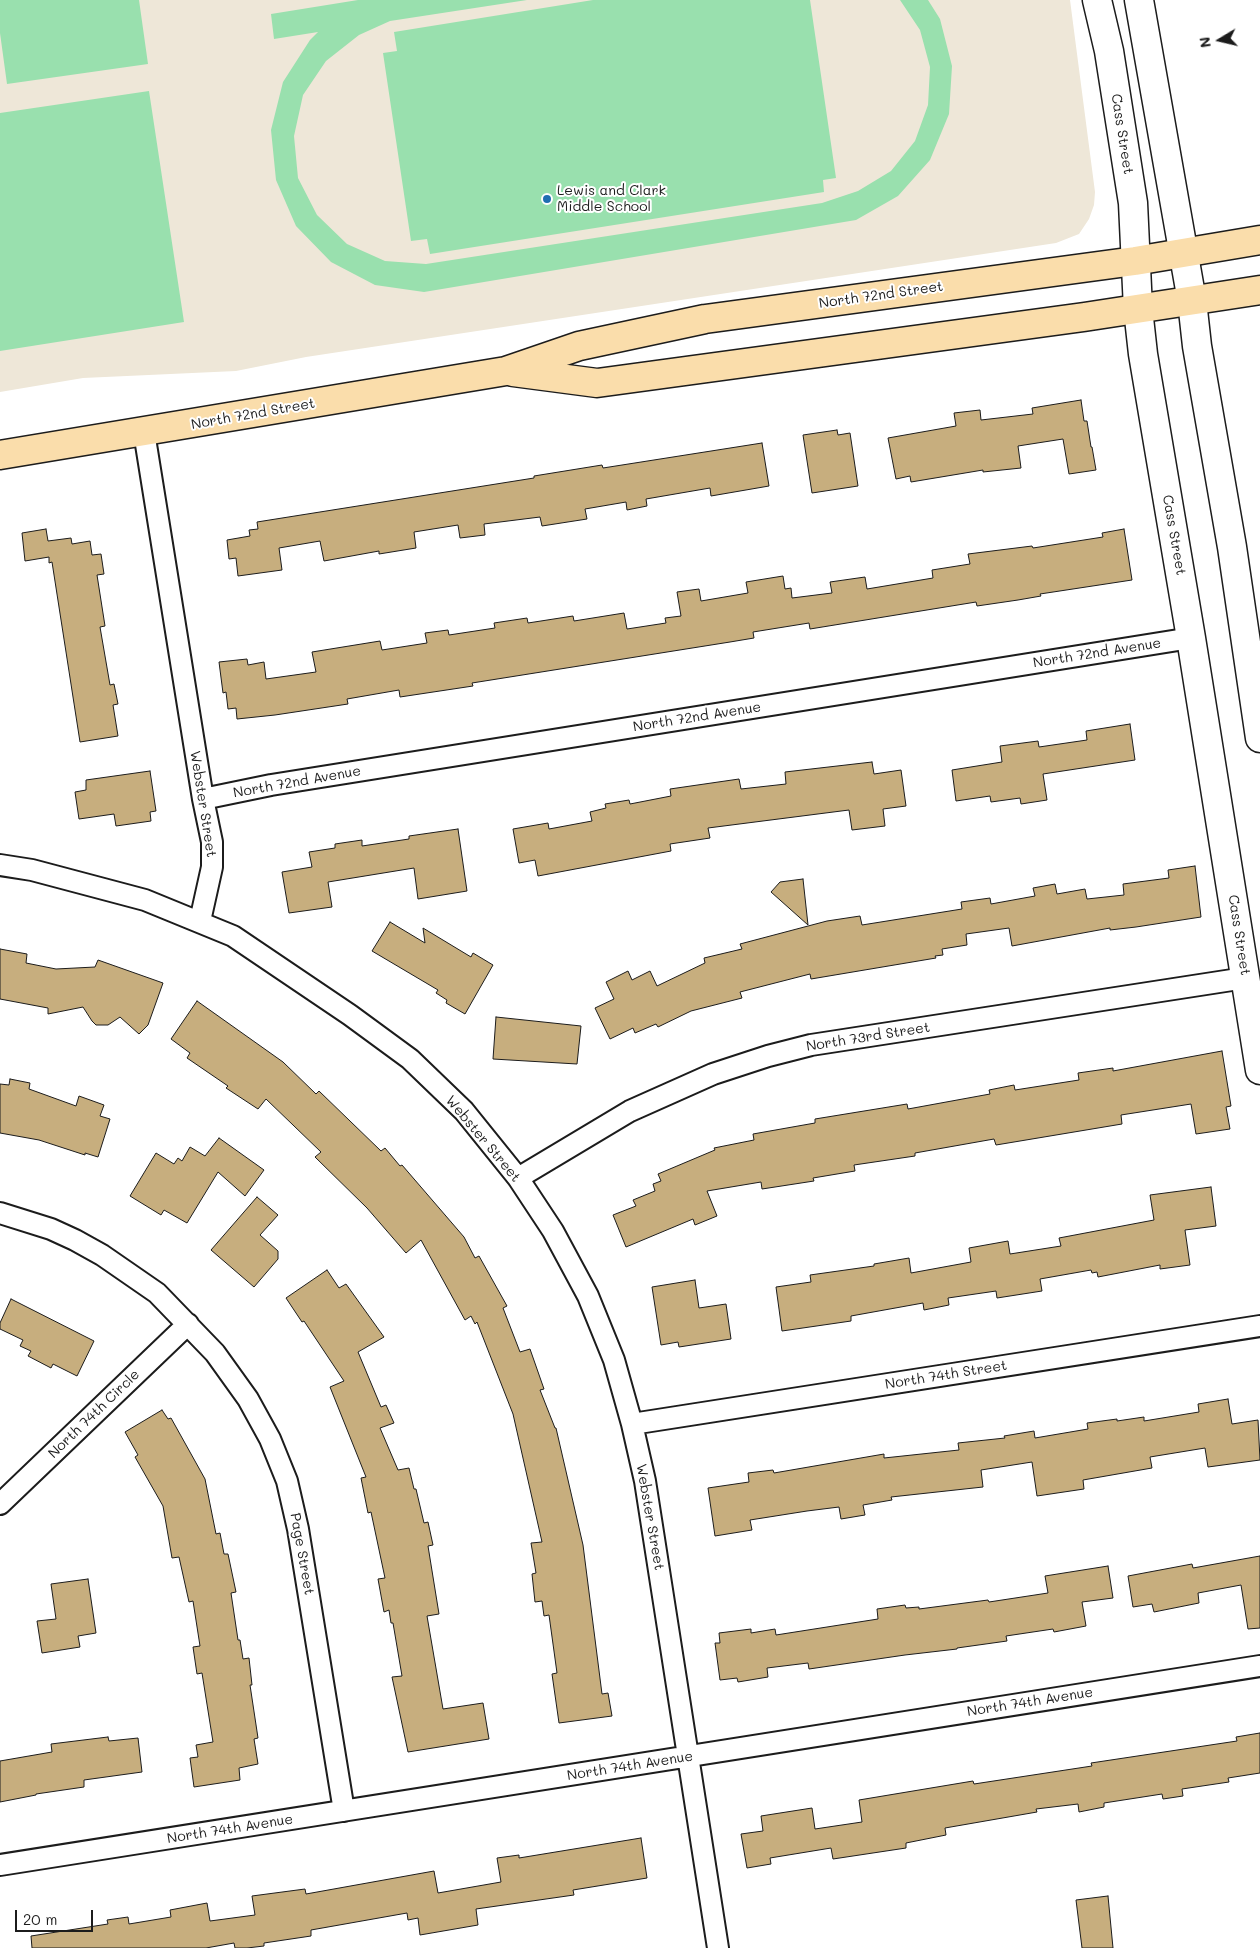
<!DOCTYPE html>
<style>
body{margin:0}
#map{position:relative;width:1260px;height:1948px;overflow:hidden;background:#fff;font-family:Mali,sans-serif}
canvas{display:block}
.north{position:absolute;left:1195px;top:15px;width:50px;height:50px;-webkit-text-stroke:4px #fff;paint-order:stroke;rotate:261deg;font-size:14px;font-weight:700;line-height:20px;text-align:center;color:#1c1c1c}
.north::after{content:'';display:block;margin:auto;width:18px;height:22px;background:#1c1c1c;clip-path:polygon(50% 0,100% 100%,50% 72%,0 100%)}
.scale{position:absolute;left:15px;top:1910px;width:78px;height:22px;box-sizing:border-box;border:2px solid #1c1c1c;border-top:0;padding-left:6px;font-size:15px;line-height:18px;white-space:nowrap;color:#1c1c1c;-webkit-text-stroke:4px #fff;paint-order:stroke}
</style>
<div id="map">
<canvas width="1260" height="1948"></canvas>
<div class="north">N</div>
<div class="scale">20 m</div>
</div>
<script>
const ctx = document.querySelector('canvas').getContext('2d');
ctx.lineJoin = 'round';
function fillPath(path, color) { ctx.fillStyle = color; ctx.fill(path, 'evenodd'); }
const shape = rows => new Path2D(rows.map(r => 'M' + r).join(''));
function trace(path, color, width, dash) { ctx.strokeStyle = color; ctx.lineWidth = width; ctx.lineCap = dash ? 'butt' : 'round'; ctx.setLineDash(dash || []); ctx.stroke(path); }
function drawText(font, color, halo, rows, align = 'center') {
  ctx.font = font + ' Mali,sans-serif'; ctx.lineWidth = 4; ctx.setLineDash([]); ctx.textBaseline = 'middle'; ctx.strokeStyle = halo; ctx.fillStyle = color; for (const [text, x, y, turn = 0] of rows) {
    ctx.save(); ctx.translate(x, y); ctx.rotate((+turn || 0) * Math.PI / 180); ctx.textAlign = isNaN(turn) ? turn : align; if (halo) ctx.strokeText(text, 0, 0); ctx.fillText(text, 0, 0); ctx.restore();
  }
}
fillPath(shape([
 [0,0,1070,0,1095,192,1094,205,1089,219,1079,234,1056,243,306,357,236,371,83,378,0,392]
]), '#eee7d8');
fillPath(shape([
 [0,0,139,0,148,64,7,84,0,33],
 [358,0,527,0,390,21,359,35,326,61,303,95,294,136,298,178,317,215,347,244,385,261,426,264,822,203,858,191,891,171,915,141,928,105,930,67,920,30,900,0,928,0,940,19,952,66,949,114,930,160,898,196,856,220,424,292,375,285,331,262,296,226,276,180,271,130,283,82,310,40,318,32,274,39,271,14],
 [593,0,810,0,836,178,823,180,824,192,430,254,427,239,411,241,383,53,397,51,394,32],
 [149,91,184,322,0,351,0,113]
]), '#99e0ae');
const building = shape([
 [1081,400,1084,421,1087,421,1091,447,1092,447,1096,470,1069,474,1063,439,1018,446,1021,468,983,472,983,470,911,482,910,476,896,479,888,438,956,426,954,413,980,410,981,420,1033,414,1032,408,1081,400],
 [837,430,838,435,850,433,858,486,812,493,803,435,837,430],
 [762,443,769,486,711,496,710,488,646,499,647,506,627,510,626,502,585,509,587,519,542,526,540,517,484,524,485,535,460,538,458,525,414,532,416,548,379,554,379,551,324,561,320,541,279,548,282,570,238,576,236,558,229,559,227,540,250,536,249,530,258,529,257,522,534,478,534,476,602,465,603,468,762,443],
 [46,529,48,541,71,538,72,544,90,541,92,555,101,554,104,574,97,575,105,626,100,627,110,685,114,684,118,704,113,705,118,736,80,742,52,562,49,563,49,557,25,561,22,533,46,529],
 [1124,529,1132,580,1040,594,1041,596,1018,600,977,606,976,602,810,629,809,623,753,632,754,638,730,642,472,683,473,686,400,697,399,690,347,699,348,704,275,715,237,719,236,708,228,709,226,692,223,693,219,662,247,659,248,665,264,662,266,679,316,672,312,652,380,641,382,650,427,643,425,633,448,630,449,635,495,628,494,623,527,618,528,623,573,616,574,621,624,613,627,629,666,623,665,618,681,616,677,592,699,589,701,601,748,593,746,582,783,576,785,589,791,588,792,598,832,593,830,582,865,577,867,589,933,578,932,570,970,564,968,554,1032,546,1033,548,1103,537,1102,533,1124,529],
 [1130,724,1135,760,1043,774,1047,800,1021,804,1020,798,991,802,990,796,956,801,952,770,1002,762,1000,746,1038,741,1039,747,1087,740,1086,731,1130,724],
 [872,762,874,774,901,770,906,806,883,809,885,826,852,830,849,810,708,828,710,838,670,844,671,851,538,876,535,860,519,863,513,829,548,823,549,829,592,821,590,812,606,808,605,804,629,800,630,804,671,796,670,789,739,779,741,789,786,784,785,772,872,762],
 [150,771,156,811,150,812,151,821,116,826,114,814,79,819,75,792,86,790,86,780,150,771],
 [458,829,467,891,418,899,414,868,328,882,332,907,289,913,282,872,312,867,309,852,335,848,335,844,362,840,362,846,409,839,409,836,458,829],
 [1195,866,1201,917,1136,927,1110,930,1110,928,1012,946,1009,928,966,934,967,945,942,949,943,955,935,956,936,958,811,979,810,974,740,992,742,998,691,1011,658,1027,656,1024,635,1033,633,1028,610,1039,595,1008,614,999,606,982,628,971,632,980,650,971,657,986,705,963,704,958,742,949,740,944,827,921,860,916,862,925,962,909,961,902,990,898,991,904,1035,896,1033,888,1055,884,1057,894,1085,889,1087,899,1124,895,1123,884,1169,878,1168,870,1195,866],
 [803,879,808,925,771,892,780,882,803,879],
 [390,922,425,943,423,928,471,957,473,953,493,965,465,1014,446,1003,447,1000,436,993,438,990,372,951,390,922],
 [0,949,27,954,26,963,56,969,95,967,98,960,163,983,148,1025,139,1034,120,1017,108,1025,96,1025,92,1021,83,1007,48,1014,48,1008,0,999,0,949],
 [197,1001,283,1062,316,1094,319,1091,381,1151,385,1148,400,1166,402,1165,464,1237,475,1258,479,1256,507,1306,503,1308,520,1352,530,1349,544,1389,540,1390,555,1428,556,1428,583,1545,602,1694,608,1693,612,1716,559,1723,552,1674,557,1673,549,1615,544,1616,542,1601,535,1602,532,1574,536,1573,531,1543,542,1542,513,1414,477,1322,475,1324,471,1316,465,1320,421,1240,406,1253,367,1208,315,1157,321,1152,266,1099,258,1109,226,1088,228,1086,187,1058,190,1053,171,1039,197,1001],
 [496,1017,581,1026,577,1064,493,1059,496,1017],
 [1222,1051,1231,1106,1226,1107,1230,1129,1196,1134,1191,1104,1121,1115,1122,1124,996,1145,994,1139,915,1153,915,1156,854,1165,855,1171,813,1178,814,1181,762,1189,761,1182,707,1191,717,1216,695,1225,693,1219,626,1247,613,1215,636,1206,633,1200,655,1191,653,1184,661,1181,658,1174,715,1150,714,1148,754,1140,753,1134,815,1123,815,1119,907,1104,908,1109,990,1094,989,1090,1014,1085,1015,1090,1079,1080,1078,1073,1113,1068,1113,1071,1222,1051],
 [10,1079,30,1083,29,1089,76,1106,79,1096,104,1105,100,1116,110,1119,98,1157,85,1153,85,1155,39,1140,0,1133,0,1084,9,1085,10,1079],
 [219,1138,264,1170,245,1196,218,1172,187,1223,164,1210,161,1215,130,1196,156,1153,174,1164,178,1158,182,1161,190,1147,205,1156,219,1138],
 [1211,1187,1216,1226,1185,1230,1190,1265,1160,1269,1160,1265,1098,1277,1097,1272,1092,1273,1091,1270,1040,1279,1042,1291,997,1298,996,1291,948,1298,949,1305,924,1310,923,1303,851,1316,851,1321,782,1331,776,1287,811,1282,810,1275,874,1266,874,1264,909,1258,911,1273,971,1262,969,1248,1008,1241,1010,1254,1061,1246,1059,1238,1154,1220,1150,1195,1211,1187],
 [257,1197,278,1215,260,1235,278,1251,278,1259,254,1287,211,1250,257,1197],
 [327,1270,339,1288,346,1284,384,1337,358,1352,381,1407,386,1405,394,1423,380,1428,398,1470,409,1468,414,1489,416,1489,424,1523,428,1522,433,1545,428,1546,439,1614,427,1616,443,1709,483,1703,489,1739,408,1752,392,1677,402,1676,393,1623,391,1623,389,1610,384,1612,378,1579,385,1578,371,1512,368,1513,361,1478,366,1477,330,1387,344,1381,304,1321,302,1322,286,1298,327,1270],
 [695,1280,699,1308,726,1304,731,1339,679,1347,678,1342,661,1345,652,1287,695,1280],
 [11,1299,94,1341,77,1376,53,1364,51,1368,28,1356,31,1351,20,1346,23,1340,0,1329,0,1323,11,1299],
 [1228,1399,1232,1424,1258,1420,1260,1460,1208,1467,1205,1448,1150,1457,1152,1468,1083,1480,1084,1489,1037,1496,1032,1462,981,1470,983,1487,891,1497,892,1500,863,1505,865,1515,841,1519,839,1507,807,1511,750,1520,752,1530,715,1536,708,1488,749,1482,748,1473,773,1470,774,1473,884,1454,884,1458,959,1450,958,1443,1005,1438,1004,1436,1034,1431,1035,1438,1088,1429,1087,1423,1117,1419,1117,1421,1144,1417,1144,1421,1199,1412,1198,1404,1228,1399],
 [162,1410,168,1419,171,1418,205,1479,216,1534,220,1533,224,1554,228,1554,236,1592,231,1593,238,1640,240,1640,243,1659,249,1658,252,1685,250,1685,258,1738,254,1739,258,1764,239,1768,240,1780,194,1787,190,1758,198,1757,196,1745,213,1742,202,1673,197,1674,193,1647,200,1646,193,1601,189,1602,179,1557,172,1558,163,1506,135,1457,138,1455,125,1432,162,1410],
 [1260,1556,1260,1628,1248,1629,1241,1585,1198,1593,1199,1603,1154,1612,1152,1604,1133,1607,1128,1576,1192,1564,1193,1568,1260,1556],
 [1108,1566,1113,1598,1082,1602,1086,1626,1054,1632,1053,1629,1006,1636,1007,1641,957,1648,957,1649,905,1655,809,1669,808,1663,767,1668,768,1677,738,1682,737,1678,720,1680,715,1643,720,1643,719,1633,751,1629,751,1633,775,1629,776,1635,878,1619,877,1609,905,1605,906,1608,919,1607,919,1609,988,1600,989,1602,1048,1593,1045,1576,1108,1566],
 [88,1579,96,1633,78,1636,80,1647,42,1653,37,1621,56,1619,51,1584,88,1579],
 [1260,1733,1260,1773,1228,1778,1229,1782,1182,1789,1183,1796,1163,1799,1162,1794,1104,1803,1104,1807,1079,1812,1078,1804,1036,1809,1037,1812,945,1828,946,1835,906,1843,906,1848,833,1859,831,1848,770,1858,771,1864,747,1868,741,1834,763,1831,761,1816,812,1808,815,1829,862,1822,859,1800,973,1781,974,1784,1092,1766,1091,1763,1237,1741,1236,1737,1260,1733],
 [108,1737,109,1741,138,1738,142,1772,84,1780,84,1787,36,1794,36,1795,0,1802,0,1761,52,1752,51,1744,108,1737],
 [641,1838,647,1878,573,1890,574,1895,476,1909,478,1925,420,1935,418,1918,408,1920,407,1913,311,1930,311,1936,264,1943,264,1946,247,1948,235,1948,234,1943,206,1948,32,1948,31,1936,108,1924,107,1920,128,1917,129,1924,171,1917,170,1910,207,1903,210,1921,255,1915,252,1896,305,1889,306,1894,434,1871,438,1893,501,1882,497,1858,519,1855,519,1858,641,1838],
 [1108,1896,1113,1948,1082,1948,1076,1900,1108,1896]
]);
fillPath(building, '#c7ae7e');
trace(building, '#1c1c1c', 1);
const street = shape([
 [144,432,203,799,212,842,212,867,200,921],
 [203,799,271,785,1191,638],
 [0,865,32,870,145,900,233,936,350,1015,410,1059,464,1111,518,1178,553,1231,588,1296,614,1360,632,1424,645,1481,718,1948],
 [518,1178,630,1111,713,1074,768,1056,811,1045,1245,978],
 [0,1213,51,1229,75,1240,102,1255,157,1293,215,1353,248,1399,270,1439,287,1481,298,1529,344,1811],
 [632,1424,1260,1326],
 [0,1504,188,1324],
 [0,1865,1260,1666]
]);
const secondary = shape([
 [1097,0,1109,51,1133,203,1138,309,1143,354,1191,638,1260,1070],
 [1139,0,1192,301,1197,346,1232,547,1260,738]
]);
const primary = shape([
 [513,372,597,383,1084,317,1260,290],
 [0,455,506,371,579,346,705,319,1135,261,1260,240]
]);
trace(street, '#1c1c1c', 24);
trace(secondary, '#1c1c1c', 31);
trace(primary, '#1c1c1c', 31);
trace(street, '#fff', 20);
trace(secondary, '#fff', 28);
trace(primary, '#faddab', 28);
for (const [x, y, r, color] of [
 [547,199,5,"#1f6fb2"]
]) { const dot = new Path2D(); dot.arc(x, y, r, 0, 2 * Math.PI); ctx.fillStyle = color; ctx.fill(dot); trace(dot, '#fff', 2); }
drawText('14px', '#1c1c1c', '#fff', [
 ["Cass Street",1122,134,81],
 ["North 72nd Street",881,295,-8],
 ["North 72nd Street",253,414,-10],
 ["Cass Street",1174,535,80],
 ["North 72nd Avenue",1097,653,-9],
 ["North 72nd Avenue",697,717,-9],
 ["North 72nd Avenue",297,782,-10],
 ["Webster Street",203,804,81],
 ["Cass Street",1239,935,81],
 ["North 73rd Street",868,1037,-9],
 ["Webster Street",483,1139,50],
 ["North 74th Street",946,1375,-9],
 ["North 74th Circle",94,1414,-44],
 ["Webster Street",650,1517,80],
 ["Page Street",302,1554,80],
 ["North 74th Avenue",1030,1702,-9],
 ["North 74th Avenue",630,1766,-9],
 ["North 74th Avenue",230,1829,-9]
]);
drawText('14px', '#1c1c1c', '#fff', [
 ["Lewis and Clark",557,191],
 ["Middle School",557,207]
], 'left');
</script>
